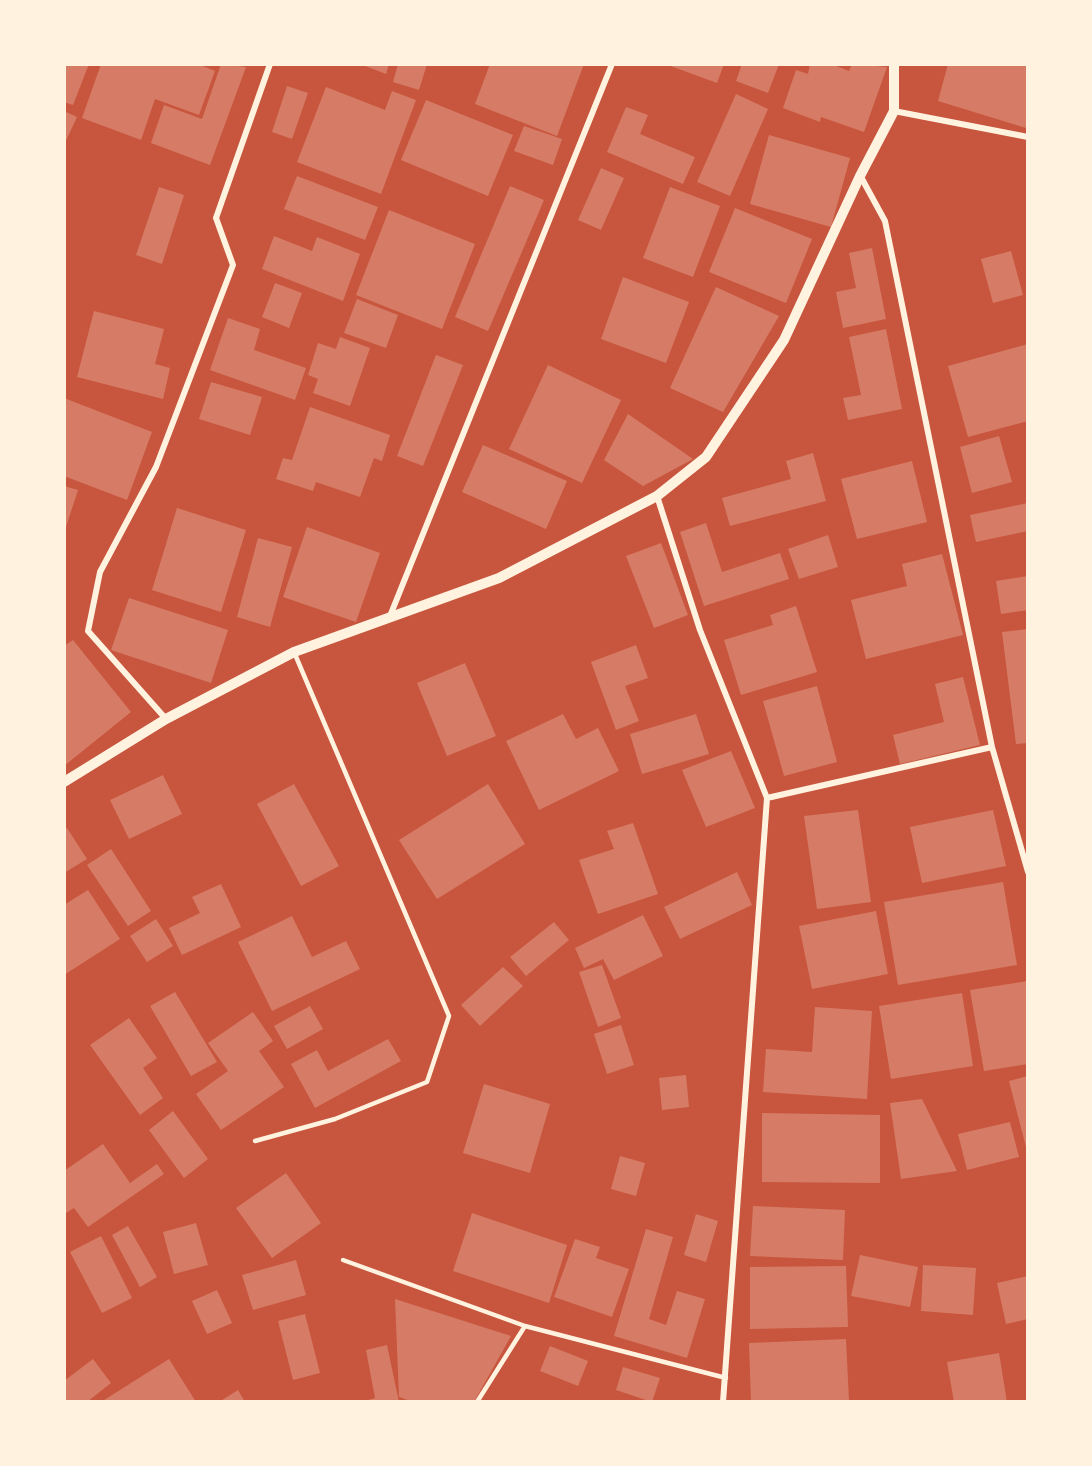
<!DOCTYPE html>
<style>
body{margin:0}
#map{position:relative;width:1092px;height:1466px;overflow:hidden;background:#c8553d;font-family:"PT Serif",serif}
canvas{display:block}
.frame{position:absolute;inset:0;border:66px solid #fff3e0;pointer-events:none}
</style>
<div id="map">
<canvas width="1092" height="1466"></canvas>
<div class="frame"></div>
</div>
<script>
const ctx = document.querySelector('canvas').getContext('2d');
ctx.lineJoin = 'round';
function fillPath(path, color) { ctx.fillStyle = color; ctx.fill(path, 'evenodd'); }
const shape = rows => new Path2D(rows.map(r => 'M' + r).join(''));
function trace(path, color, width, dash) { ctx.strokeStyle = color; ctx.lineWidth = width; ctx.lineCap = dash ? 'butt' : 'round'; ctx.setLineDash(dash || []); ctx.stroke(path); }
fillPath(shape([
 [64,64,89,64,73,105,64,102],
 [101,64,198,64,215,71,199,115,155,99,141,140,82,118],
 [221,64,246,67,210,165,151,143,164,105,202,119],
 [360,64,389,64,386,74],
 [398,64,427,64,419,90,393,82],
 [490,64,584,64,557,136,475,104],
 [665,64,724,64,717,83],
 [742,64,779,64,768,93,736,81],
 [810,64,831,64,849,71,852,64,887,67,864,132,821,117,820,122,783,108,796,70,808,74],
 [948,64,1028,64,1026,128,938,101],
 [287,86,308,93,292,139,272,132],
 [326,87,385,110,392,91,416,100,381,194,297,162],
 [736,94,768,109,730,196,697,182],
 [426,100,513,135,488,196,401,160],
 [626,107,648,115,640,134,695,157,683,184,607,152],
 [64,111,77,117,64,145],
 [524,126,562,139,553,165,514,151],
 [769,135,850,158,831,227,750,204],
 [601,168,624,178,601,230,578,220],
 [297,176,378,207,365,240,284,209],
 [510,186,544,200,488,331,455,317],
 [159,187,184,195,162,264,136,255],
 [670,187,720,206,693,277,643,258],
 [735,208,812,239,786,303,709,272],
 [389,210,475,244,442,329,356,295],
 [274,236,312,251,317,237,360,254,343,301,262,269],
 [872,248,886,319,843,328,836,292,856,288,849,253],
 [1011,251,1023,295,993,303,981,259],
 [623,277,689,302,666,363,601,339],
 [275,283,302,293,289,328,262,317],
 [716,287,779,316,723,412,670,388],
 [357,299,398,315,386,348,344,333],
 [94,311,164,329,155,364,170,368,163,399,77,377],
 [228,318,260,329,254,350,306,368,295,400,210,370],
 [886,329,902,409,848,420,843,398,861,395,849,337],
 [340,337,370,348,350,406,313,393,318,379,308,375,318,343,336,349],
 [1028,344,1028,421,968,437,948,366],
 [436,355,463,365,423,466,397,456],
 [548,365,621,400,582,483,509,449],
 [211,382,262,397,250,435,199,419],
 [64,398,152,432,127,500,64,476],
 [310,407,390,435,382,461,374,458,360,497,316,482,313,491,276,479,283,458,292,460],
 [628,414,693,459,643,486,604,460],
 [999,436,1012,482,972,493,960,447],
 [483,445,567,481,546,529,462,492],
 [813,453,826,501,730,526,722,498,791,479,786,461],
 [912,461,927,522,857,539,841,479],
 [64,486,78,490,65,530,64,530],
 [1028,503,1028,531,976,542,970,515],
 [177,508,246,530,221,612,152,590],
 [706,523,722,572,780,553,789,579,704,606,680,532],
 [307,527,380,553,356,622,283,597],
 [828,535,838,567,799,579,788,549],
 [258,538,292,547,270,627,237,617],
 [661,543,688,615,654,628,626,556],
 [942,554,963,635,866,659,851,600,907,586,902,564],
 [1028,576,1028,610,1001,614,996,581],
 [129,598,228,630,211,683,111,650],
 [796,606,817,672,741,695,724,640,773,625,770,615],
 [1028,629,1028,743,1016,744,1002,632],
 [73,640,131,712,64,766,64,646],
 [636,645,648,678,625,686,639,721,616,730,591,662],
 [465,663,496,736,447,756,417,683],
 [963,677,980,745,900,764,893,735,944,722,935,684],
 [817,686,837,762,784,776,763,701],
 [563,714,576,739,598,728,619,771,539,810,506,741],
 [696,714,709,754,642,774,630,734],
 [731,751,755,808,706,827,682,770],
 [163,775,182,814,129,839,110,800],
 [294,784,339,866,301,886,257,804],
 [488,784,525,844,437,899,399,840],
 [858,810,871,902,817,909,804,816],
 [993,810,1006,866,922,883,910,827],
 [633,823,658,894,598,914,579,860,614,849,607,831],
 [67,828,87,859,64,873,64,830],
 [111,849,151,911,128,926,87,865],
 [737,872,752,905,680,939,664,907],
 [1003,882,1017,965,898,985,884,902],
 [221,884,241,927,182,955,169,928,200,913,192,897],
 [88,890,120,939,64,975,64,905],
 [876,911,888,974,812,989,799,926],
 [643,915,663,956,614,980,603,959,584,968,575,948],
 [292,916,312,957,346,941,360,969,272,1011,238,942],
 [156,919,173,946,147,962,130,936],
 [554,922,569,940,526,976,510,957],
 [602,965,621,1018,598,1027,579,972],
 [503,967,523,986,480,1026,461,1005],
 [1028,981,1028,1064,984,1071,970,990],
 [175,992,217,1062,191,1076,150,1006],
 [962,993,973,1066,891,1079,879,1006],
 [310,1006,323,1029,287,1049,274,1026],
 [815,1007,872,1011,867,1099,763,1092,766,1049,812,1052],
 [253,1012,273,1041,259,1051,284,1087,221,1130,196,1094,228,1071,208,1043],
 [129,1018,157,1058,143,1068,163,1098,140,1115,90,1045],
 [621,1025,634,1065,607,1074,594,1034],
 [388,1039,401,1061,315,1108,291,1064,317,1050,328,1071],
 [686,1075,689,1107,662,1110,659,1078],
 [1028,1076,1028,1151,1027,1151,1009,1081],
 [484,1084,550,1104,530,1173,463,1153],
 [922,1099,957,1171,901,1179,890,1103],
 [173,1111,208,1159,184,1178,149,1130],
 [762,1113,880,1115,880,1183,762,1182],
 [1010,1122,1019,1157,967,1170,958,1134],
 [103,1144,130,1183,157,1164,164,1174,88,1227,74,1208,64,1214,64,1171],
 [620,1156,645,1163,636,1196,611,1189],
 [286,1173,321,1223,272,1258,236,1208],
 [753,1206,845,1210,843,1260,750,1256],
 [472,1213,567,1245,549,1303,453,1271],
 [696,1214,718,1221,706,1262,684,1255],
 [196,1223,208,1265,174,1274,163,1232],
 [128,1226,157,1277,140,1287,112,1235],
 [646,1229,673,1237,649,1319,666,1325,677,1291,705,1299,687,1358,614,1336],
 [101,1236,132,1298,102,1313,70,1252],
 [575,1239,600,1247,596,1258,629,1269,612,1317,554,1297],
 [860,1255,918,1267,910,1307,851,1296],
 [296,1260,306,1295,253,1310,242,1275],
 [923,1265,976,1268,973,1315,921,1311],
 [846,1266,848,1327,750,1329,750,1267],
 [1028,1276,1028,1319,1006,1324,997,1283],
 [217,1290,232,1323,207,1334,192,1301],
 [395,1299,511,1336,474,1402,413,1402,399,1397],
 [305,1314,320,1373,293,1380,278,1321],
 [846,1339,849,1401,751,1402,749,1343],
 [387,1345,399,1402,361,1402,375,1398,366,1350],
 [550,1346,588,1361,578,1386,540,1371],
 [999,1353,1007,1402,954,1402,947,1362],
 [93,1359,111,1383,87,1402,64,1402,64,1381],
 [169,1359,196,1402,101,1402],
 [623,1367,660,1378,652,1402,616,1390],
 [238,1390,245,1402,219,1402]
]), '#d67c66');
trace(shape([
 [255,1141,335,1119,427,1082,449,1016,294,652],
 [343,1260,525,1326,726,1378],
 [477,1402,525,1326]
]), '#fff3e0', 4.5);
trace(shape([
 [894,111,1028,137],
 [861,177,885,221,992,747,1028,872],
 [657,496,700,630,767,798],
 [390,616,612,64],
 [166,719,88,631,100,572,156,467,233,265,216,218,270,64],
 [723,1402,767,798,992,747]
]), '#fff3e0', 6);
trace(shape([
 [64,782,166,719,294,652,499,578,657,496,706,457,784,340,860,176,894,111,894,64]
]), '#fff3e0', 10);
</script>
